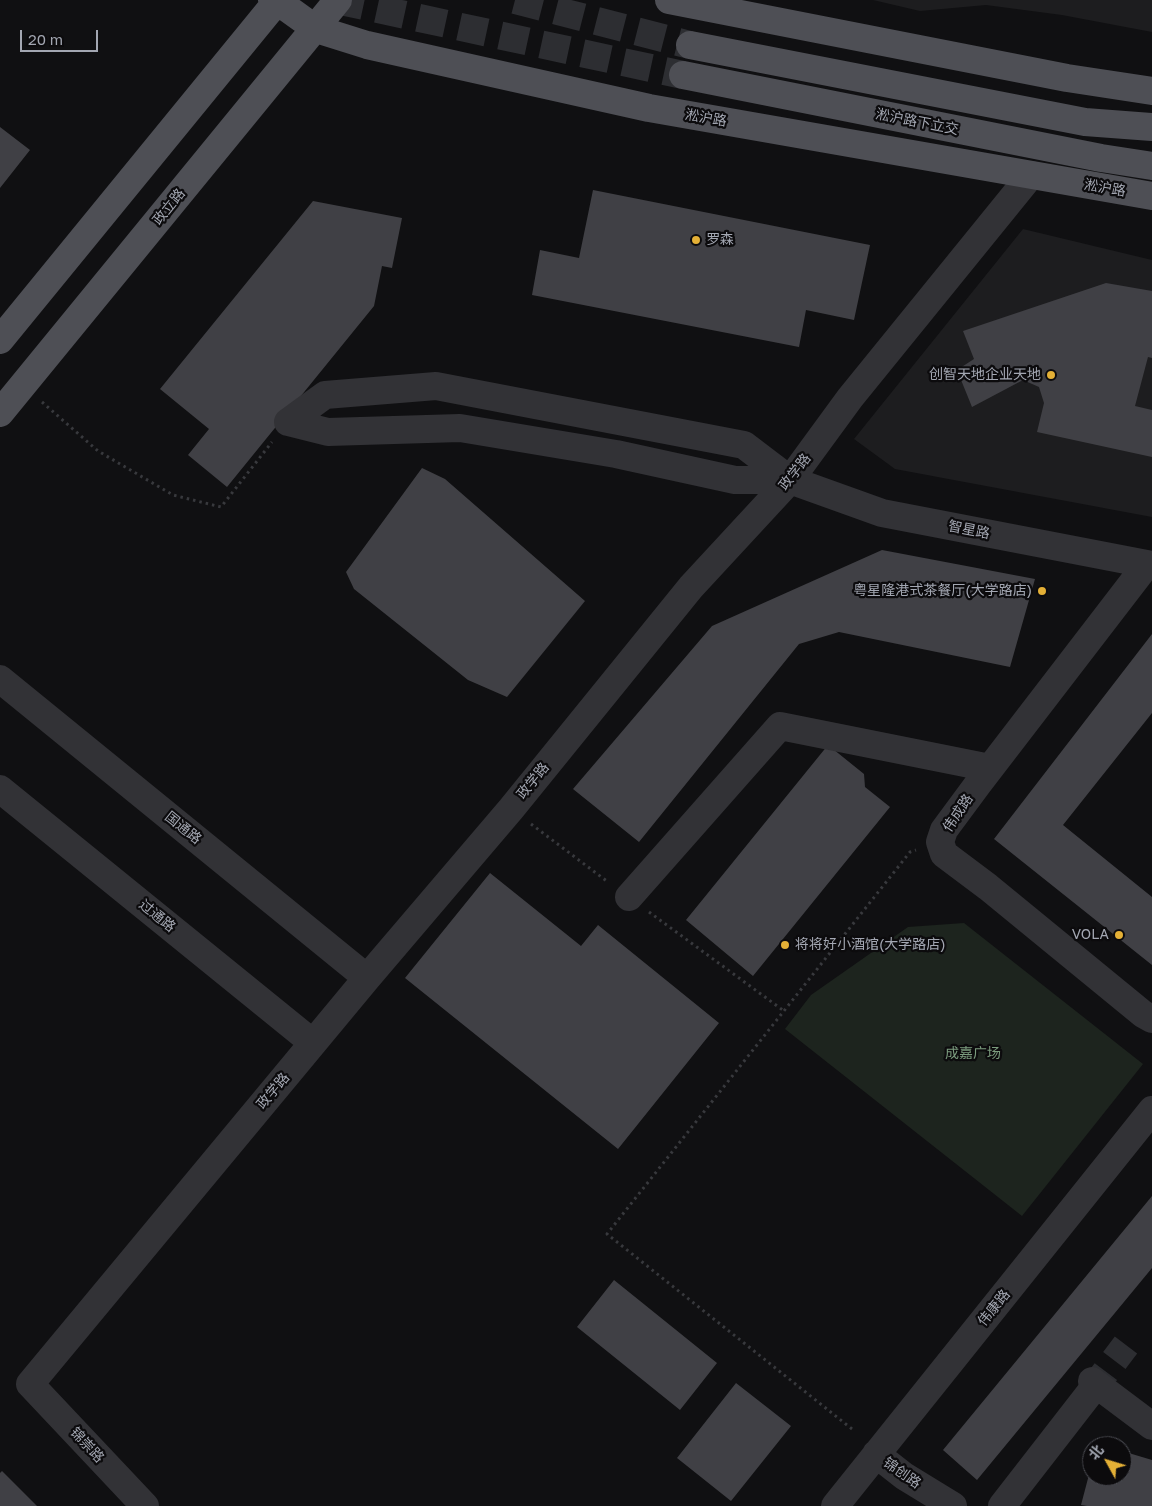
<!DOCTYPE html>
<meta charset="utf-8">
<style>
body{margin:0}
#map{position:relative;width:1152px;height:1506px;overflow:hidden;background:#101012;font-family:"Golos Text","Noto Sans SC",sans-serif}
canvas{display:block}
.north{position:absolute;left:1082px;top:1436px;width:50px;height:50px;box-sizing:border-box;background:#0c0b0d;border:1px solid #48494f;border-radius:50%;rotate:309deg;font-size:14px;font-weight:700;line-height:20px;text-align:center;color:#a3a7b2}
.north::after{content:'';display:block;margin:auto;width:18px;height:22px;background:#e4b036;clip-path:polygon(50% 0,100% 100%,50% 72%,0 100%)}
.scale{position:absolute;left:20px;top:30px;width:78px;height:22px;box-sizing:border-box;border:2px solid #a3a7b2;border-top:0;padding-left:6px;font-size:15px;line-height:18px;white-space:nowrap;color:#a3a7b2;-webkit-text-stroke:4px #0c0b0d;paint-order:stroke}
</style>
<div id="map">
<canvas width="1152" height="1506"></canvas>
<div class="north">北</div>
<div class="scale">20 m</div>
</div>
<script>
const ctx = document.querySelector('canvas').getContext('2d');
ctx.lineJoin = 'round';
function fillPath(path, color) { ctx.fillStyle = color; ctx.fill(path, 'evenodd'); }
const shape = rows => new Path2D(rows.map(r => 'M' + r).join(''));
function trace(path, color, width, dash) { ctx.strokeStyle = color; ctx.lineWidth = width; ctx.lineCap = dash ? 'butt' : 'round'; ctx.setLineDash(dash || []); ctx.stroke(path); }
function drawText(font, color, halo, rows, align = 'center') {
  ctx.font = font + ' "Golos Text","Noto Sans SC",sans-serif'; ctx.lineWidth = 4.5; ctx.setLineDash([]); ctx.textBaseline = 'middle'; ctx.strokeStyle = halo; ctx.fillStyle = color; for (const [text, x, y, turn = 0] of rows) {
    ctx.save(); ctx.translate(x, y); ctx.rotate((+turn || 0) * Math.PI / 180); ctx.textAlign = isNaN(turn) ? turn : align; if (halo) ctx.strokeText(text, 0, 0); ctx.fillText(text, 0, 0); ctx.restore();
  }
}
fillPath(shape([
 [873,0,1152,0,1152,32,1062,15,986,5,920,11],
 [1023,229,1152,260,1152,517,895,469,854,439]
]), '#1d1d1f');
fillPath(shape([
 [964,923,1143,1064,1022,1216,785,1029,811,995,908,927]
]), '#1d241e');
fillPath(shape([
 [0,127,30,150,0,188],
 [593,190,870,245,854,320,806,310,799,347,532,295,540,250,579,258],
 [313,201,402,218,392,268,382,266,374,306,227,487,188,455,209,429,160,389],
 [1106,283,1152,291,1152,358,1148,357,1135,406,1152,410,1152,457,1037,432,1044,403,1039,387,1023,380,972,407,957,370,974,359,963,331],
 [422,468,445,479,585,601,507,697,468,680,354,589,346,572],
 [882,550,1035,579,1010,667,839,632,799,644,639,842,573,789,712,626],
 [1152,634,1152,713,1063,825,1152,897,1152,965,994,839],
 [828,745,864,774,865,787,890,807,753,976,686,920],
 [490,873,581,946,598,925,719,1023,618,1149,405,978],
 [1152,1196,1152,1268,977,1480,943,1450],
 [614,1280,717,1363,680,1410,577,1327],
 [736,1383,791,1426,731,1501,677,1458],
 [1122,1451,1152,1460,1152,1506,1087,1506,1081,1505,1091,1467,1092,1476,1122,1476],
 [2,1471,37,1506,0,1506,0,1473]
]), '#404045');
trace(shape([
 [1089,1394,1126,1345]
]), '#2d2e32', 28, [28, 14]);
trace(shape([
 [336,0,683,75],
 [515,0,690,45]
]), '#2d2e32', 28, [28, 14]);
trace(shape([
 [42,402,98,451,173,495,221,507,272,442],
 [531,824,608,882],
 [649,912,784,1011],
 [852,1429,607,1234,910,852,916,850]
]), '#38393d', 3, [2.5, 4]);
trace(shape([
 [288,422,325,395,436,386,744,445,790,480,882,513,1152,565],
 [288,422,328,432,460,428,616,454,735,480,790,480],
 [1147,564,978,784,944,830,940,842,944,854,988,887,1143,1014,1152,1019],
 [0,679,367,978],
 [0,789,313,1043],
 [629,897,780,726,990,768],
 [1092,1381,1152,1426],
 [876,1454,904,1476,953,1506],
 [145,1506,30,1384,367,978,511,809,691,587,790,480,850,398,1031,175],
 [835,1506,1152,1110],
 [1002,1506,1089,1394]
]), '#323236', 28);
trace(shape([
 [272,0,277,1,316,29,367,45,649,108,1152,196],
 [669,0,1067,78,1152,91],
 [690,45,1085,122,1152,127],
 [683,75,1101,158,1152,166],
 [0,340,278,0],
 [0,413,338,0]
]), '#4e4f55', 28);
for (const [x, y, r, color] of [
 [696,240,5,"#e4b036"],
 [1051,375,5,"#e4b036"],
 [1042,591,5,"#e4b036"],
 [1119,935,5,"#e4b036"],
 [785,945,5,"#e4b036"]
]) { const dot = new Path2D(); dot.arc(x, y, r, 0, 2 * Math.PI); ctx.fillStyle = color; ctx.fill(dot); trace(dot, '#0c0b0d', 2); }
drawText('14px', '#a3a7b2', '#0c0b0d', [
 ["淞沪路",706,118,10],
 ["淞沪路下立交",917,122,11],
 ["淞沪路",1105,188,10],
 ["政立路",169,207,-51],
 ["政学路",795,472,-52],
 ["智星路",969,530,11],
 ["政学路",533,781,-51],
 ["伟成路",958,813,-56],
 ["国通路",183,828,39],
 ["过通路",157,916,39],
 ["政学路",273,1091,-50],
 ["伟康路",994,1308,-51],
 ["锦崇路",87,1445,47],
 ["锦创路",902,1473,35]
]);
drawText('14px', '#a3a7b2', '#0c0b0d', [
 ["罗森",706,240,"left"],
 ["创智天地企业天地",1041,375],
 ["粤星隆港式茶餐厅(大学路店)",1032,591],
 ["VOLA",1109,935],
 ["将将好小酒馆(大学路店)",795,945,"left"]
], 'right');
drawText('14px', '#7b9c7e', '#0c0b0d', [
 ["成嘉广场",973,1054]
]);
</script>
